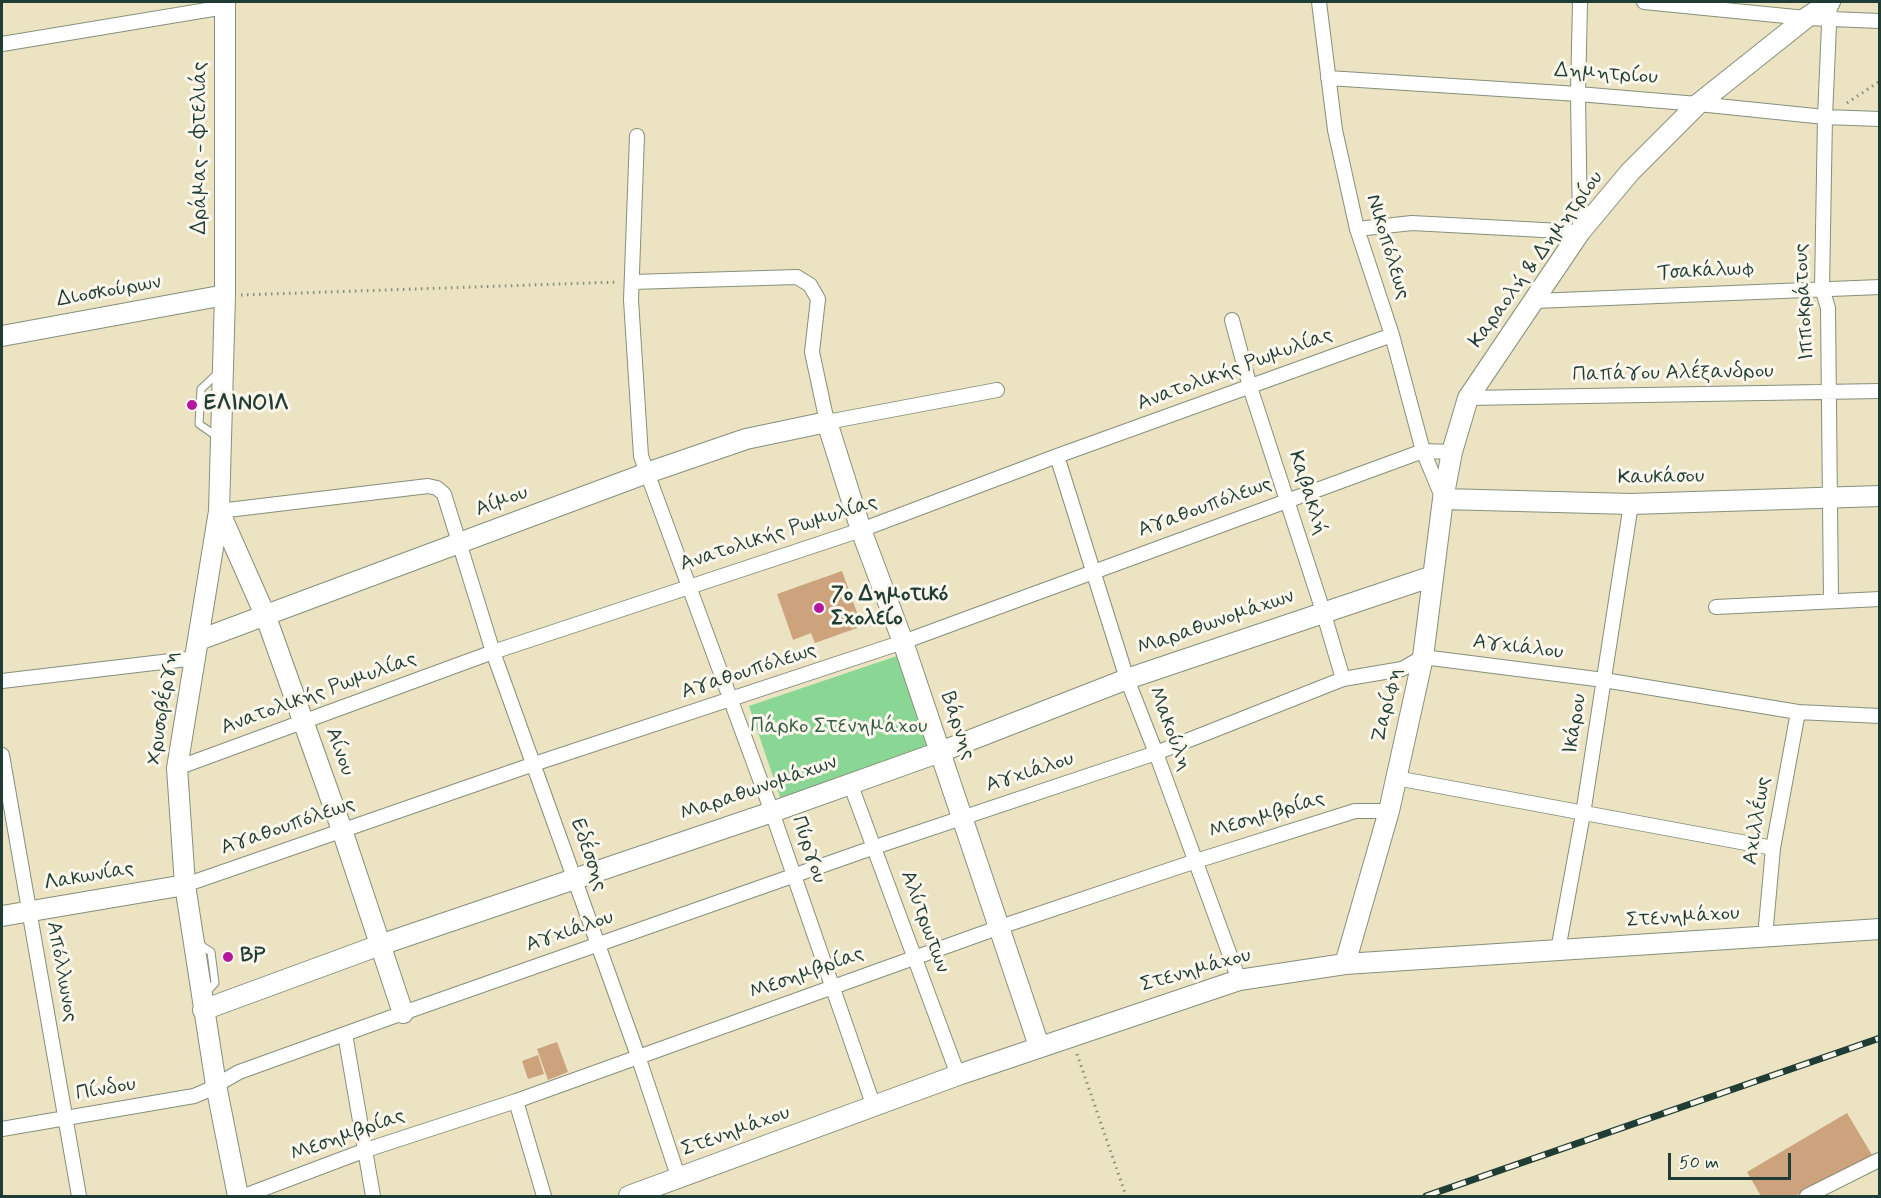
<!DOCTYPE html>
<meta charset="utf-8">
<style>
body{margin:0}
#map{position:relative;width:1881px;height:1198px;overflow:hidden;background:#ebe3c2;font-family:Mynerve,sans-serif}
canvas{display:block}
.frame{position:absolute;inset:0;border:3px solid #1f3d34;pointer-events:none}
.scale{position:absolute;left:1668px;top:1153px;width:123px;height:27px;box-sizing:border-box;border:3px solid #1f3d34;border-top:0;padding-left:8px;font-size:18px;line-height:21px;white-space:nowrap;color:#1f3d34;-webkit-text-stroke:4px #fbf7ec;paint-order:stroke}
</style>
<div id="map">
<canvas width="1881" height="1198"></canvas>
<div class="frame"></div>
<div class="scale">50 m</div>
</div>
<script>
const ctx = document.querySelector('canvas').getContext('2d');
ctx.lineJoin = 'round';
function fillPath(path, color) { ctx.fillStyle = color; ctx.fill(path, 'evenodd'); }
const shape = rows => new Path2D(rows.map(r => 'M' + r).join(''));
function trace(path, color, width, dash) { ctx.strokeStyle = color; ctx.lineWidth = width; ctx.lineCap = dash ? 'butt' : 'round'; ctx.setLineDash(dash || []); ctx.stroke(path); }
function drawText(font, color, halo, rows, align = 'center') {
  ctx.font = font + ' Mynerve,sans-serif'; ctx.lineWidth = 6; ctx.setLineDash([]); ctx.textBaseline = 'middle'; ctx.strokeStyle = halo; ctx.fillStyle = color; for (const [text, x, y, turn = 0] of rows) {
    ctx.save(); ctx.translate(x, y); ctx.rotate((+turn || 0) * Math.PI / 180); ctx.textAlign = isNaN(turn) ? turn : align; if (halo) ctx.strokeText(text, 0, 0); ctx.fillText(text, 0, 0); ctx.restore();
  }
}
fillPath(shape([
 [897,656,930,750,781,800,749,706]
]), '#8ad795');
fillPath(shape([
 [842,571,860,621,855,623,857,628,815,643,811,633,793,640,777,594],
 [557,1042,568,1072,548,1080,537,1049],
 [538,1055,544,1074,528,1079,522,1061],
 [1847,1113,1872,1155,1795,1196,1761,1196,1747,1172]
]), '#cca37c');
const lane = shape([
 [219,372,201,389,199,424,219,438],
 [199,944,211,952,215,983,205,994]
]);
const street = shape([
 [1319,2,1335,130,1357,229,1392,335,1423,451,1443,499],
 [1644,2,1806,18,1880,21],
 [1830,2,1825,117,1822,288,1828,308,1831,601],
 [2,44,225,7],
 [1328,78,1578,94,1698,104,1825,117,1880,119],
 [637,136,631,300,641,456,772,812,874,1107],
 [1357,229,1412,223,1580,232,1578,94,1580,2],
 [632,282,797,277,810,285,818,299,812,352,827,422,997,390],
 [1535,301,1880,287],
 [1232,320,1250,387,1323,611,1343,679],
 [1468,398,1880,391],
 [1057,456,1127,679,1156,753,1239,980],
 [219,511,428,486,437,488,444,494,493,652,638,1056,679,1179],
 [1716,607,1880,599],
 [2,681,196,658],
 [2,755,79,1196],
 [177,768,493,652,861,530,1057,456,1392,335],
 [1396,778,1773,848],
 [850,783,958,1075],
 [185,885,534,764,903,642,1423,451,1452,452],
 [1765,937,1773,848,1798,712],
 [1558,950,1583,814,1631,504],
 [345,1034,373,1196],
 [516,1101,544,1196],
 [2,1129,194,1096,206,1091,239,1072,403,1013,875,847,1156,753,1343,679,1402,669,1423,657,1604,680,1798,712,1880,716],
 [244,1196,366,1150,516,1101,1000,927,1196,861,1355,811,1389,811],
 [1807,1196,1879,1160]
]);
const secondary = shape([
 [225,2,225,295,219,511,177,768,185,885,216,1085,238,1196],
 [2,336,225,295],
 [1443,499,1631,504,1880,496],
 [219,511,266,617,342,830,403,1013],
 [199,640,647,473,746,439,827,422,861,530,903,642,1039,1046],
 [2,916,185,885],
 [1345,964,1389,811,1423,657,1443,499,1452,452,1468,398,1580,232,1630,172,1698,104,1806,18,1830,2],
 [203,1010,380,945,772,812,940,752,1127,679,1433,576],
 [629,1196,958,1075,1239,980,1345,964,1880,929]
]);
trace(lane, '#85907b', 9);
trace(street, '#85907b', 16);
trace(secondary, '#85907b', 22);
trace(shape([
 [1847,103,1880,81],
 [241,295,618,282],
 [1077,1054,1126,1196]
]), '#85907b', 3, [1.5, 4.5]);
trace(lane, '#fff', 7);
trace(street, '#fff', 14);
trace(secondary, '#fff', 20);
const rail = shape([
 [1426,1196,1880,1038]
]);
trace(rail, '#1f3d34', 7);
trace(rail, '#fbf7ec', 4.5, [14]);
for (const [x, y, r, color] of [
 [192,405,6,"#b5179e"],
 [819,608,6,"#b5179e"],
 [228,957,6,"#b5179e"]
]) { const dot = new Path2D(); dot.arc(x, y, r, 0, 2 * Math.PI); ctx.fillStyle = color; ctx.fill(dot); trace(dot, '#fbf7ec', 2); }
drawText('21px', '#1f3d34', '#fbf7ec', [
 ["Δημητρίου",1606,75,4],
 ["Δράμας - Φτελιάς",201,148,-90],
 ["Νικοπόλεως",1387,247,73],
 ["Καραολή & Δημητρίου",1537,260,-54],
 ["Τσακάλωφ",1706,272,-3],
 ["Διοσκούρων",109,292,-10],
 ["Ιπποκράτους",1805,302,-93],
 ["Ανατολικής Ρωμυλίας",1235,370,-20],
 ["Παπάγου Αλέξανδρου",1673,374,-1],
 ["Καυκάσου",1661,478,-1],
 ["Καβακλή",1307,493,72],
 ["Αίμου",502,502,-20],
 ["Αγαθουπόλεως",1205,508,-20],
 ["Ανατολικής Ρωμυλίας",779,534,-18],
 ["Μαραθωνομάχων",1216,623,-19],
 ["Αγχιάλου",1518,648,7],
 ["Αγαθουπόλεως",749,672,-18],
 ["Ανατολικής Ρωμυλίας",319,694,-20],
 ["Ζαρίφη",1388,705,-77],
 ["Χρυσοβέργη",164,708,-81],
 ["Ικάρου",1576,724,-81],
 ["Βάρνης",957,726,71],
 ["Μακούλη",1169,729,69],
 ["Αίνου",339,752,70],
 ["Αγχιάλου",1030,773,-18],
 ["Μαραθωνομάχων",759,789,-19],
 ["Μεσημβρίας",1267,816,-17],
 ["Αχιλλέως",1758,821,-81],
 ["Αγαθουπόλεως",288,827,-19],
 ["Πύργου",808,850,71],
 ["Εδέσσης",588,855,71],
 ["Λακωνίας",89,877,-10],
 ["Στενημάχου",1683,918,-4],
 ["Αλύτρωτων",924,922,70],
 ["Αγχιάλου",570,932,-19],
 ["Στενημάχου",1196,971,-16],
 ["Απόλλωνος",61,972,80],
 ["Μεσημβρίας",807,974,-20],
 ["Πίνδου",106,1090,-10],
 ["Στενημάχου",736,1132,-20],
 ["Μεσημβρίας",348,1136,-20]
]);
drawText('bold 21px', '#1f3d34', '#fbf7ec', [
 ["ΕΛΙΝΟΙΛ",204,405],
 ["7ο Δημοτικό",831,596],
 ["Σχολείο",831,620],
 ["BP",240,957]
], 'left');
drawText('21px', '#345c47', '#fbf7ec', [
 ["Πάρκο Στενημάχου",839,728]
]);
</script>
